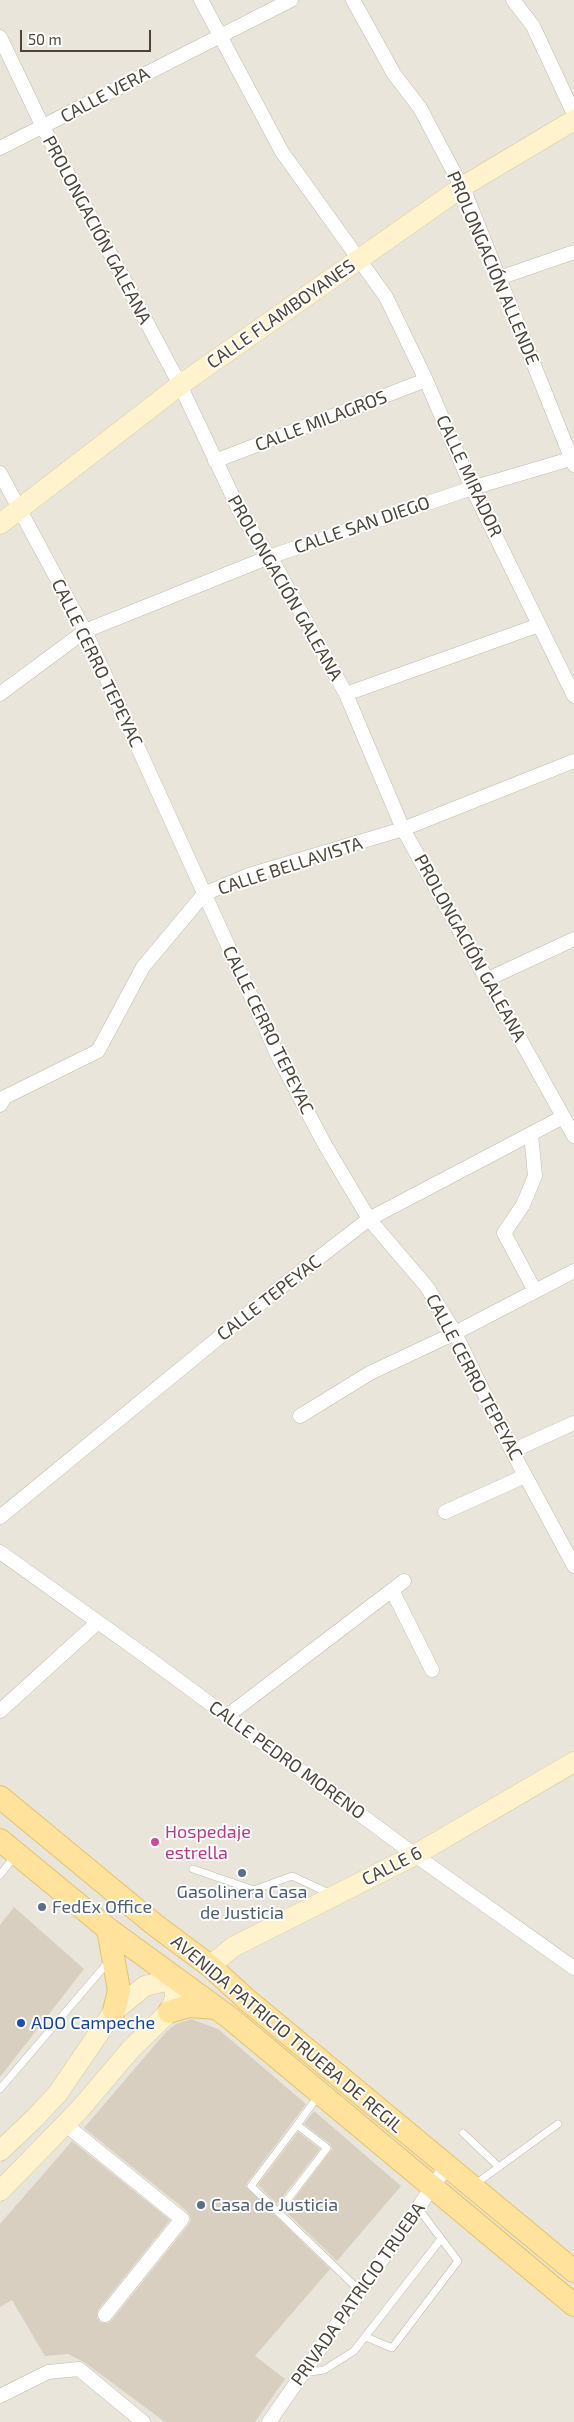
<!DOCTYPE html>
<meta charset="utf-8">
<style>
body{margin:0}
#map{position:relative;width:574px;height:2422px;overflow:hidden;background:#f6f3ec;font-family:"Exo 2",sans-serif}
canvas{display:block}
.scale{position:absolute;left:20px;top:30px;width:131px;height:22px;box-sizing:border-box;border:2px solid #4b4439;border-top:0;padding-left:6px;font-size:15px;line-height:18px;white-space:nowrap;color:#4b4439;-webkit-text-stroke:4px #fff;paint-order:stroke}
</style>
<div id="map">
<canvas width="574" height="2422"></canvas>
<div class="scale">50 m</div>
</div>
<script>
const ctx = document.querySelector('canvas').getContext('2d');
ctx.lineJoin = 'round';
function fillPath(path, color) { ctx.fillStyle = color; ctx.fill(path, 'evenodd'); }
const shape = rows => new Path2D(rows.map(r => 'M' + r).join(''));
function trace(path, color, width, dash) { ctx.strokeStyle = color; ctx.lineWidth = width; ctx.lineCap = dash ? 'butt' : 'round'; ctx.setLineDash(dash || []); ctx.stroke(path); }
function drawText(font, color, halo, rows, align = 'center') {
  ctx.font = font + ' "Exo 2",sans-serif'; ctx.lineWidth = 4; ctx.setLineDash([]); ctx.textBaseline = 'middle'; ctx.strokeStyle = halo; ctx.fillStyle = color; for (const [text, x, y, turn = 0] of rows) {
    ctx.save(); ctx.translate(x, y); ctx.rotate((+turn || 0) * Math.PI / 180); ctx.textAlign = isNaN(turn) ? turn : align; if (halo) ctx.strokeText(text, 0, 0); ctx.fillText(text, 0, 0); ctx.restore();
  }
}
fillPath(shape([
 [0,0,574,0,574,2422,0,2422]
]), '#eae5da');
fillPath(shape([
 [14,1907,84,1969,0,2077,0,1925],
 [191,2019,218,2029,306,2104,247,2183,246,2187,330,2269,255,2356,285,2379,255,2422,165,2422,84,2362,68,2354,45,2356,12,2300,0,2307,0,2224,72,2141,170,2220,98,2310,97,2318,100,2322,108,2323,112,2320,189,2224,191,2220,188,2212,84,2128,166,2032,176,2024],
 [314,2111,401,2186,337,2261,285,2211,332,2149,330,2144,304,2124],
 [298,2132,320,2149,277,2204,258,2185]
]), '#d8cfc1');
const lane = shape([
 [193,1869,254,1890,292,1876,331,1894],
 [0,1875,15,1856],
 [0,2089,109,1961],
 [297,2125,319,2095],
 [463,2133,499,2167],
 [474,2185,558,2124],
 [278,2212,327,2148,297,2125,251,2186,278,2212,360,2291],
 [366,2337,392,2348,458,2261,418,2208],
 [303,2373,324,2370,354,2351,441,2239]
]);
const street = shape([
 [201,0,282,152,386,297,426,380,472,488,574,696],
 [353,0,394,74,420,108,466,195,574,465],
 [513,0,533,26,574,114],
 [0,37,43,127,180,385,242,516,276,567,346,694,403,829,574,1136],
 [0,148,291,0],
 [499,278,574,252],
 [215,461,426,380],
 [0,473,85,631,279,1058,325,1145,369,1219,427,1287,455,1333,512,1451,574,1566],
 [0,694,85,631,269,557,472,488,574,458],
 [346,694,539,625],
 [488,979,574,939],
 [0,1105,5,1097,98,1051,143,967,204,894,249,875,403,829,574,761],
 [531,1134,535,1176,523,1205,504,1233,535,1291],
 [300,1416,370,1373,455,1333,574,1271],
 [512,1451,574,1423],
 [445,1512,525,1476],
 [0,1517,272,1294,369,1219,563,1117],
 [0,1552,151,1660,415,1855,574,1968],
 [392,1590,432,1670],
 [0,1711,98,1622],
 [227,1716,404,1581],
 [66,2125,182,2219,105,2315],
 [0,2396,48,2372,79,2369,143,2422],
 [269,2422,447,2166]
]);
const secondary = shape([
 [0,524,180,385,462,187,574,120],
 [210,1966,233,1947,415,1855,574,1762],
 [0,2151,35,2118,58,2093,114,2011,145,1986,174,1979,175,1999,169,2012,131,2049,80,2109,0,2191]
]);
const primary = shape([
 [0,1797,155,1925,210,1966,246,1999,574,2271],
 [0,1840,108,1929,230,2018,574,2305],
 [108,1929,119,1990,114,2011],
 [169,2012,189,2006,216,2008]
]);
trace(lane, '#c2bbae', 8);
trace(street, '#c2bbae', 15);
trace(secondary, '#d6c79b', 21);
trace(primary, '#e6c16a', 24);
trace(lane, '#fff', 7);
trace(street, '#fff', 14);
trace(secondary, '#fff3cd', 20);
trace(primary, '#ffe39c', 22);
for (const [x, y, r, color] of [
 [155,1842,5,"#d1479c"],
 [242,1873,5,"#5c6f8a"],
 [42,1907,5,"#5c6f8a"],
 [21,2023,5,"#1a4fb4"],
 [201,2205,5,"#5c6f8a"]
]) { const dot = new Path2D(); dot.arc(x, y, r, 0, 2 * Math.PI); ctx.fillStyle = color; ctx.fill(dot); trace(dot, '#fff', 2); }
drawText('18px', '#4b4439', '#fff', [
 ["CALLE VERA",105,95,-28],
 ["PROLONGACIÓN GALEANA",97,230,62],
 ["PROLONGACIÓN ALLENDE",493,268,67],
 ["CALLE FLAMBOYANES",281,314,-35],
 ["CALLE MILAGROS",321,421,-21],
 ["CALLE MIRADOR",469,476,65],
 ["CALLE SAN DIEGO",362,525,-19],
 ["PROLONGACIÓN GALEANA",285,588,60],
 ["CALLE CERRO TEPEYAC",97,663,64],
 ["CALLE BELLAVISTA",290,866,-18],
 ["PROLONGACIÓN GALEANA",470,948,61],
 ["CALLE CERRO TEPEYAC",268,1030,64],
 ["CALLE TEPEYAC",269,1298,-38],
 ["CALLE CERRO TEPEYAC",474,1377,62],
 ["CALLE PEDRO MORENO",287,1760,36],
 ["CALLE 6",392,1866,-27],
 ["AVENIDA PATRICIO TRUEBA DE REGIL",287,2034,40],
 ["PRIVADA PATRICIO TRUEBA",358,2294,-55]
]);
drawText('18px', '#b23c85', '#fff', [
 ["Hospedaje",165,1832],
 ["estrella",165,1853]
], 'left');
drawText('18px', '#4e5e75', '#fff', [
 ["Gasolinera Casa",242,1892,"center"],
 ["de Justicia",242,1913,"center"],
 ["FedEx Office",52,1907],
 ["Casa de Justicia",211,2205]
], 'left');
drawText('18px', '#164399', '#fff', [
 ["ADO Campeche",31,2023]
], 'left');
</script>
